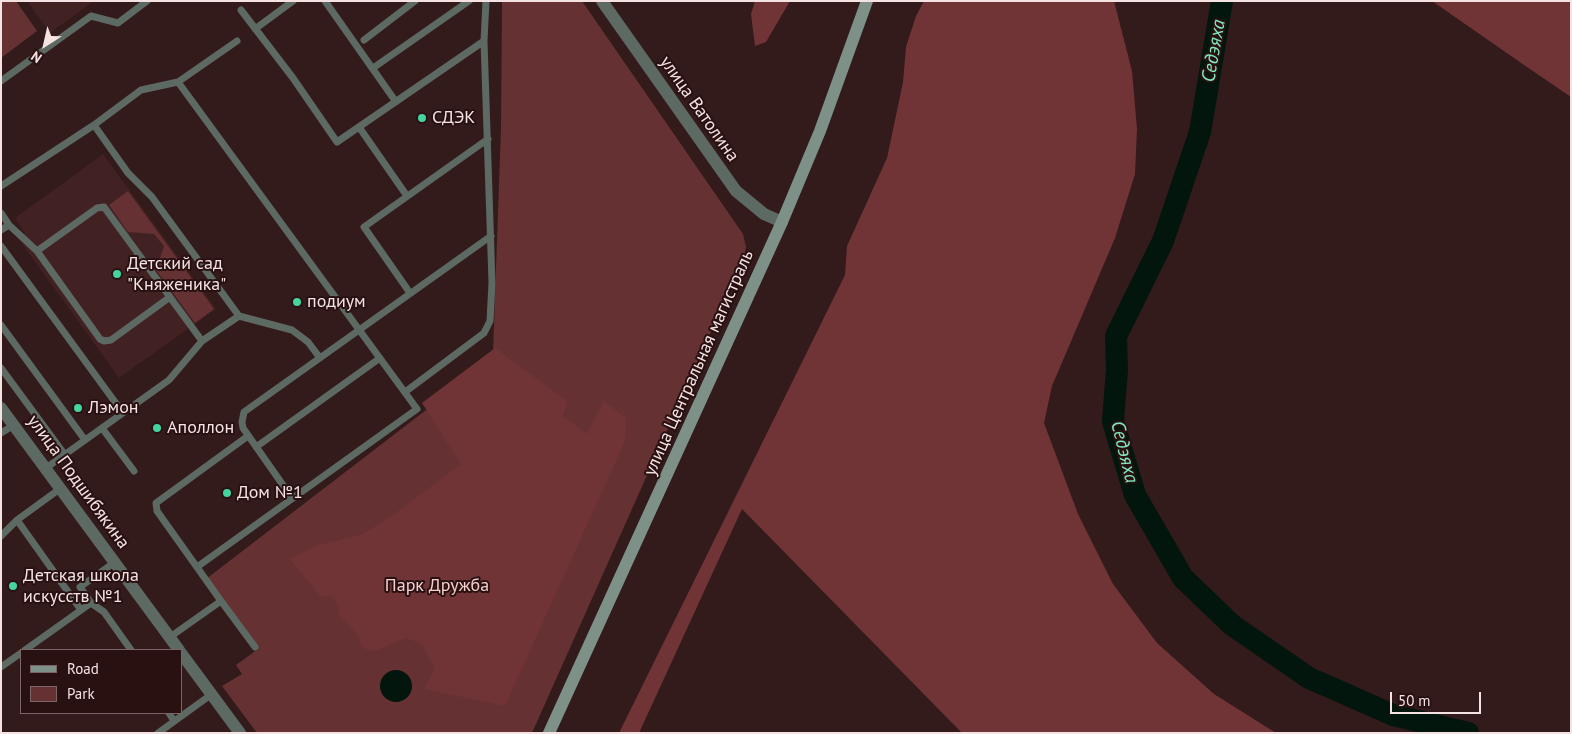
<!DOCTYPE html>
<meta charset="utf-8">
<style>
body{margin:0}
#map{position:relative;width:1572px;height:734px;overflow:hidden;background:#331a1b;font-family:"PT Sans",sans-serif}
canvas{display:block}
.frame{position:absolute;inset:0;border:2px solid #f5e3e3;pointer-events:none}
.legend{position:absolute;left:20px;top:649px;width:162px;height:65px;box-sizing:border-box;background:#291112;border:1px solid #7b6566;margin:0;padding:6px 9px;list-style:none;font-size:15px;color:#f5e3e3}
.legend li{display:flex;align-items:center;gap:10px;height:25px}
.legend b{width:25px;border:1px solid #7b6566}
.north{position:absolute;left:20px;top:20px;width:50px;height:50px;-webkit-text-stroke:4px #291112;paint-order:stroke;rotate:215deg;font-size:14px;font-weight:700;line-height:20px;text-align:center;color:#f5e3e3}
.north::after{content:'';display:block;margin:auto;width:18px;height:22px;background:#f5e3e3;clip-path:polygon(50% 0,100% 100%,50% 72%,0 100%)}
.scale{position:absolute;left:1390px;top:692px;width:91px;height:22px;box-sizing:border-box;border:2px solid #f5e3e3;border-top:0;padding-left:6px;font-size:15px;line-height:18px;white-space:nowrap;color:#f5e3e3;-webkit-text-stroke:4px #291112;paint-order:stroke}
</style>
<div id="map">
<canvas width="1572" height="734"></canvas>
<div class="frame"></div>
<ul class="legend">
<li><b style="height:6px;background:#7d9188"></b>Road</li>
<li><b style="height:14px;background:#663133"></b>Park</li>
</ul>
<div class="north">N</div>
<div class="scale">50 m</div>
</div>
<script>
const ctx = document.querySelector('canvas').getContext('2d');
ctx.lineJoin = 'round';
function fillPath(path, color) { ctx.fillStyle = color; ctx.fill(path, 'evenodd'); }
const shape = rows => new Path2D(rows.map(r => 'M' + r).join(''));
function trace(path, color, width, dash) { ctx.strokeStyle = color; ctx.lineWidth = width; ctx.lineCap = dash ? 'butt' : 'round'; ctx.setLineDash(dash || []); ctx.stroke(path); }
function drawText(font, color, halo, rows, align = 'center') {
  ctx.font = font + ' "PT Sans",sans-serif'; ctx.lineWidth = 4; ctx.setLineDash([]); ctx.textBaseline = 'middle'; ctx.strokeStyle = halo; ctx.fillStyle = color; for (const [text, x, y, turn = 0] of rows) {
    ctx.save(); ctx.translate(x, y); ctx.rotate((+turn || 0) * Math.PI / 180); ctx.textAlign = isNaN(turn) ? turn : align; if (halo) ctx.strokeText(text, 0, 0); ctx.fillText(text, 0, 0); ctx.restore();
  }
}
fillPath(shape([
 [27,1,94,1,50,33],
 [103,154,216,309,119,378,18,238,25,233,15,218]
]), '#412122');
fillPath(shape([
 [1,1,16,1,37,31,1,58],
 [502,1,582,1,743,234,746,247,744,258,532,733,257,733,222,686,242,674,236,665,258,649,206,579,426,410,493,352,501,128],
 [128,191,214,309,195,323,156,270,164,246,154,234,128,232,109,205]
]), '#663133');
fillPath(shape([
 [755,1,790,1,766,42,755,46,751,14],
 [924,1,1114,1,1132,71,1137,129,1135,174,1115,238,1052,386,1044,423,1078,514,1113,584,1157,643,1214,694,1276,733,962,733,742,509,639,733,619,733,845,275,847,246,887,158,903,82,906,47,916,16],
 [1432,1,1571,1,1571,97,1524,65],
 [495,348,567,401,563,416,587,434,604,401,626,418,625,441,505,706,424,689,435,669,422,644,406,638,374,651,362,648,358,635,339,615,337,603,331,596,321,597,290,559,318,545,361,535,393,515,461,464,422,403]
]), '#703437');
fillPath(shape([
 '380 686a16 16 0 1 1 32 0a16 16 0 1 1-32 0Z'
]), '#02160d');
trace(shape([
 [1222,1,1200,132,1163,241,1116,336,1117,370,1113,421,1135,495,1183,578,1232,625,1309,678,1393,715,1468,733]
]), '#02160d', 22);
trace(shape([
 [325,1,396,102],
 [241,10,293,78,337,142,484,41,486,1],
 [255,29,293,1],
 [364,40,415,1],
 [373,68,469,1],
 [1,81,91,16,118,23,147,1],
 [178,82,141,90,94,125,128,173,152,197,239,316],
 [359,127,407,196],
 [1,186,94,125],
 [1,213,9,225,1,230],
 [9,225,37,251,100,339,104,341,111,340,170,297],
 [1,246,123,413],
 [37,251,97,208,104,207,202,341],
 [410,293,364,227,488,139],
 [1,325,85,440],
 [1,368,65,455],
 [405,392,484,333,490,321,492,283,484,41],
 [102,428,134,471],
 [1,433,14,425],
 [256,447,380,358],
 [46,468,169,380,202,341,239,316,292,330,308,342,320,358],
 [292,498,243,428,242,422,244,412,491,236],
 [17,520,81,610],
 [1,536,17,520,61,488],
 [197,567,417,409,178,82,237,41],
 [221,601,255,647],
 [91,603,104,612,131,650],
 [170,637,221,601,157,511,156,503,248,436],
 [25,650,91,603,80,587,115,562],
 [1,667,21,653],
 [169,713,174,721],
 [158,733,212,694]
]), '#5d6963', 7);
trace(shape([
 [602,1,736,191,764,214,782,222],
 [1,408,179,650],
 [181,653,240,733]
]), '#5d6963', 12);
trace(shape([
 [549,733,782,222,820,131,867,1]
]), '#7d9188', 12);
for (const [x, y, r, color] of [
 [422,118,5,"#44d49f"],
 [117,274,5,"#44d49f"],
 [297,302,5,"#44d49f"],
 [78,408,5,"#44d49f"],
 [157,428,5,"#44d49f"],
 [227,493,5,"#44d49f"],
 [13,586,5,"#44d49f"]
]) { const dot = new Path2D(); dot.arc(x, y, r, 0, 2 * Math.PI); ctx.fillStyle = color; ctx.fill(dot); trace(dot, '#291112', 2); }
drawText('18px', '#f5e3e3', '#291112', [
 ["улица Ватолина",699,109,55],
 ["улица Центральная магистраль",699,363,-66],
 ["улица Подшибякина",78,482,54]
]);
drawText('18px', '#f5e3e3', '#291112', [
 ["СДЭК",432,118],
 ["Детский сад",127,264],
 ["\"Княженика\"",127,285],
 ["подиум",307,302],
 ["Лэмон",88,408],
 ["Аполлон",167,428],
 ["Дом №1",237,493],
 ["Детская школа",23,576],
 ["искусств №1",23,597]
], 'left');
drawText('18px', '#f7cfce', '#291112', [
 ["Парк Дружба",437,586]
]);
drawText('italic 19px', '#82e8bd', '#291112', [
 ["Седэяха",1214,51,-80],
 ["Седэяха",1124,452,76]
]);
</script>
